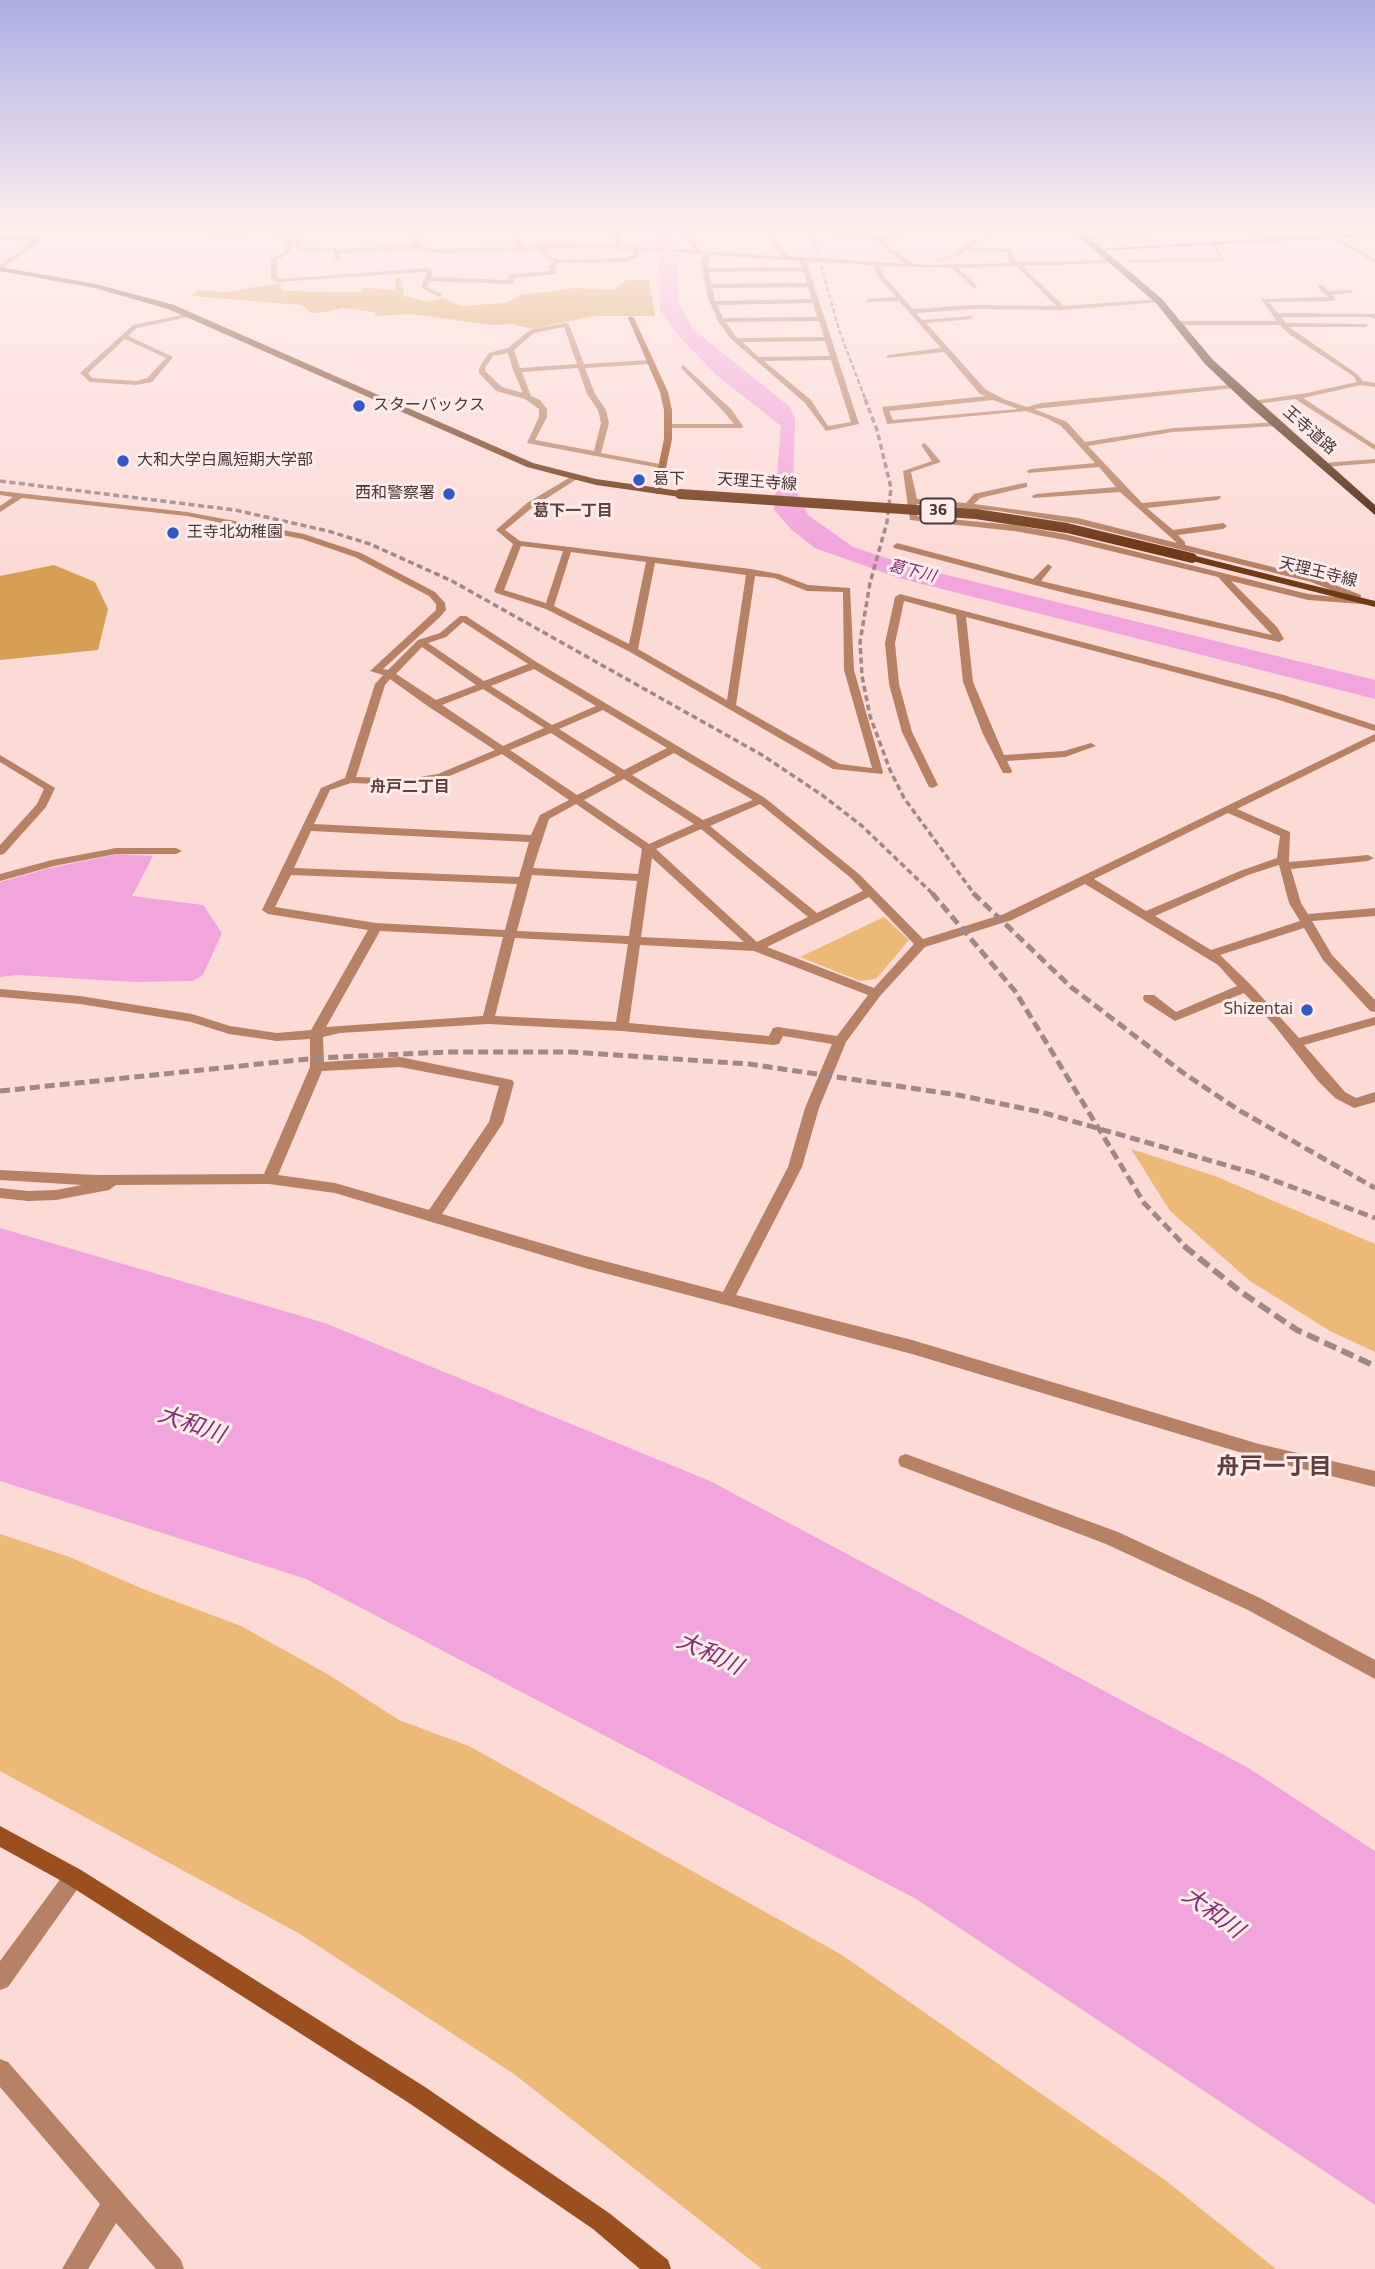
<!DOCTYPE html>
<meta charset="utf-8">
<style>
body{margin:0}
canvas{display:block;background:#fcdbd7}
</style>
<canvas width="1375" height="2269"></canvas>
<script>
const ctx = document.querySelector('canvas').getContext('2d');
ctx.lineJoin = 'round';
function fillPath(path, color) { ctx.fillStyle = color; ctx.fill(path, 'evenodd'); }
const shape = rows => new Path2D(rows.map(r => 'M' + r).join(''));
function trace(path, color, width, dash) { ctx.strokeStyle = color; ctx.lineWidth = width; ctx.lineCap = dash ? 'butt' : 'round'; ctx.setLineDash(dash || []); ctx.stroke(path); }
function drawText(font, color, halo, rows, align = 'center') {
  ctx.font = font + ' "Titillium Web","Noto Sans JP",sans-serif'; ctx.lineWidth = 6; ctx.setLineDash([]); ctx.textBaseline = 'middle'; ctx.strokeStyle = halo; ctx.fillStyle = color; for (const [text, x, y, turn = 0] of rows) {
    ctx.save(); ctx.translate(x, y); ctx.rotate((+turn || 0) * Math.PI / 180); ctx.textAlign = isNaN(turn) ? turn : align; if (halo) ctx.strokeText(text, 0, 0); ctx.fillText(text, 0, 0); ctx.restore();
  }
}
fillPath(shape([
 [884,917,909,940,876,979,860,981,800,957],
 [1131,1149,1215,1176,1375,1244,1375,1352,1330,1331,1250,1281,1170,1211],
 [0,1534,67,1556,148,1591,241,1626,329,1675,399,1720,469,1746,842,1955,1165,2180,1276,2269,762,2269,514,2074,300,1934,0,1771]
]), '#ecb976');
fillPath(shape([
 [396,278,401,278,404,296,430,302,443,298,460,306,506,303,521,295,576,288,614,290,626,280,649,280,655,316,593,316,533,329,512,324,493,325,411,314,377,316,374,312,343,308,318,313,310,312,302,305,191,296,198,290,224,292,280,283,282,291,361,292,364,288,395,290],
 [54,565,95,582,108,609,98,650,0,660,0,576]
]), '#d79f53');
fillPath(shape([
 [647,229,666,229,679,254,678,303,693,329,790,407,795,419,793,484,808,515,853,547,910,566,1375,680,1375,699,899,578,815,548,792,530,774,510,781,426,715,374,675,332,660,310,659,256],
 [118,854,153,856,132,896,203,905,222,933,203,975,193,981,134,982,18,975,0,977,0,882,50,868],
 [0,1228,325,1323,710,1481,1247,1767,1375,1851,1375,2205,916,1899,306,1579,0,1481]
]), '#f1a5dc');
fillPath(shape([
 [26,229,57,229,24,233,21,231,26,229],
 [193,229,200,229,209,234,278,229,298,237,302,247,341,249,414,245,409,229,415,229,420,246,432,249,518,247,506,229,512,229,524,246,538,244,617,245,612,229,618,229,623,246,695,250,680,229,686,229,701,251,781,256,762,229,768,229,788,256,906,264,869,237,836,240,833,238,865,234,859,229,866,229,878,238,908,234,908,236,882,241,914,264,930,265,1010,263,1007,252,966,251,959,256,936,262,933,260,955,254,967,244,999,229,1007,229,970,247,1011,249,1016,262,1115,260,1113,263,1022,266,1064,306,1159,299,1161,302,1062,310,974,309,916,313,922,320,973,316,971,319,926,323,986,390,1006,400,1027,407,1041,403,1238,384,1235,388,1034,409,1067,422,1085,442,1173,428,1280,422,1281,424,1277,426,1173,432,1088,446,1142,503,1220,496,1221,498,1217,500,1147,508,1173,530,1223,523,1227,526,1223,529,1178,535,1185,542,1185,545,1317,578,1361,595,1360,599,1375,601,1375,605,1308,600,1231,581,1277,627,1284,639,1279,642,1069,594,894,548,893,546,897,543,1033,579,1048,564,1052,567,1041,581,1272,635,1218,577,1065,540,1014,531,910,520,903,471,932,461,921,445,925,443,941,462,911,472,917,499,966,503,974,494,1024,483,1027,483,1027,487,980,498,974,504,1078,518,1177,543,1120,492,1033,498,1032,496,1036,494,1116,487,1099,467,1028,473,1027,471,1031,469,1095,463,1061,426,1046,418,1026,411,887,424,882,407,986,396,980,394,944,352,886,358,888,355,941,348,899,301,866,302,868,299,896,297,879,278,873,265,806,261,859,424,826,431,805,403,731,339,718,321,708,298,701,264,704,254,639,250,639,257,626,262,559,263,555,267,557,274,514,278,514,282,511,284,430,281,427,287,442,294,440,297,421,288,427,272,276,282,271,277,271,259,283,253,287,247,283,239,270,233,208,238,193,229],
 [282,234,293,239,298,250,335,251,334,258,337,260,340,258,341,253,417,249,432,253,538,250,547,259,554,261,549,267,551,271,511,274,508,276,508,280,431,277,433,272,429,268,280,279,277,277,277,260,287,255,293,247,287,237,282,234],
 [598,248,633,250,634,255,625,258,562,260,551,257,544,249,598,248],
 [709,255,799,261,802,267,708,268,709,255],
 [879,266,952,268,975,289,977,286,958,268,1016,266,1056,306,974,305,913,309,884,276,879,266],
 [803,271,807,283,711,284,709,272,803,271],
 [808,287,812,299,715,301,712,288,808,287],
 [813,303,817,317,723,318,717,305,813,303],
 [819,321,824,337,737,338,726,322,819,321],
 [825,341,830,356,759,357,742,342,825,341],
 [831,360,851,422,828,426,811,400,764,361,831,360],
 [993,400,1018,409,893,420,889,411,993,400],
 [917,504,999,511,1078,524,1311,582,1354,599,1308,594,1065,534,1014,525,917,516,917,504],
 [1371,229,1375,229,1375,231,1372,230,1371,229],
 [1148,234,1150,237,1085,240,1082,238,1148,234],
 [1333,235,1375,259,1375,263,1331,238,1333,235],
 [0,236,39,238,42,240,0,270,0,265,33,241,0,240,0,236],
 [1213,241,1226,261,1131,262,1128,260,1220,258,1210,243,1213,241],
 [1320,284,1329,291,1351,290,1354,292,1332,295,1336,299,1333,301,1268,302,1278,313,1375,314,1375,319,1371,317,1281,317,1286,323,1368,324,1366,327,1289,327,1357,374,1363,381,1375,383,1375,387,1361,385,1303,398,1375,445,1375,450,1295,399,1249,405,1248,403,1252,401,1307,393,1357,382,1353,376,1289,334,1280,325,1179,325,1176,323,1179,321,1277,321,1261,299,1328,297,1317,286,1320,284],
 [191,313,193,316,137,328,128,336,173,357,152,382,136,385,90,382,80,373,133,325,191,313],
 [125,339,166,358,147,378,136,381,92,378,88,373,125,339],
 [566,323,569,325,584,364,650,360,653,362,650,364,585,368,595,394,606,410,609,423,601,453,665,465,665,469,527,443,539,417,539,409,525,399,496,391,479,373,479,368,489,353,508,348,530,330,566,323],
 [564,327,577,364,520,368,514,350,534,333,564,327],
 [508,353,513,370,523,393,502,387,486,372,485,368,493,356,508,353],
 [578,368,587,394,598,410,601,423,594,451,535,440,547,417,547,409,540,400,531,396,522,372,578,368],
 [683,365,731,409,743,426,742,428,666,428,665,426,669,424,734,424,725,413,681,368,683,365],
 [1375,459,1375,463,1324,467,1320,465,1324,463,1375,459],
 [574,475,578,477,577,479,533,507,505,530,520,541,751,569,779,574,808,585,850,588,854,670,883,772,882,774,833,769,630,652,546,609,496,593,494,591,513,544,496,530,527,503,574,475],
 [521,546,563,551,546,603,504,590,521,546],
 [571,552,646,562,629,644,554,606,571,552],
 [655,563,746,575,727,700,638,649,655,563],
 [755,576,774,578,807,591,843,592,844,670,872,768,840,764,736,705,755,576],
 [0,491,187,512,304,534,361,553,435,592,445,603,446,610,440,617,383,669,388,670,418,640,440,633,460,616,466,616,538,663,765,798,859,874,923,939,1004,914,1375,734,1375,741,1237,809,1290,832,1289,862,1368,855,1374,858,1368,861,1291,869,1301,903,1308,914,1375,908,1375,916,1312,921,1332,955,1375,1000,1375,1012,1370,1011,1323,960,1304,928,1220,955,1250,984,1299,1038,1375,1017,1375,1025,1304,1045,1345,1092,1356,1098,1375,1092,1375,1102,1354,1108,1335,1098,1318,1081,1274,1025,1244,993,1175,1021,1144,1001,1143,998,1144,995,1154,995,1176,1012,1237,986,1218,965,1085,884,1012,920,925,947,880,996,846,1042,819,1108,802,1167,736,1295,912,1340,1259,1444,1375,1471,1375,1487,1259,1458,912,1354,585,1268,335,1193,269,1184,116,1185,109,1190,56,1200,28,1201,0,1198,0,1188,28,1191,56,1190,82,1185,0,1180,0,1170,96,1175,264,1174,310,1067,310,1039,277,1041,229,1034,191,1022,80,1004,0,997,0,989,80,996,192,1014,230,1026,277,1033,311,1030,368,930,268,914,262,910,321,788,345,778,375,684,383,675,370,671,436,610,436,604,429,596,355,557,302,539,187,516,22,498,0,512,0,506,13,497,0,495,0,491],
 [463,622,528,664,484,681,428,643,446,637,463,622],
 [422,647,476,685,436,700,396,674,422,647],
 [534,669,596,706,552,725,491,686,534,669],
 [390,679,429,707,495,750,438,774,406,779,356,777,385,685,390,679],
 [483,689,544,728,503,746,442,705,483,689],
 [603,710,667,748,624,770,559,729,603,710],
 [551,733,616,775,577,795,510,750,551,733],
 [674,753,753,800,703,820,632,775,674,753],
 [502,754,569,800,540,815,531,835,314,824,330,790,351,783,406,785,440,780,502,754],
 [624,779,694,824,649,844,584,800,624,779],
 [576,804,642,849,638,874,533,868,549,819,576,804],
 [760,804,851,878,863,891,817,913,710,826,760,804],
 [1228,813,1280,836,1277,858,1240,871,1146,911,1094,879,1228,813],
 [701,829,808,917,757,942,656,849,701,829],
 [311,831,529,842,519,877,294,868,311,831],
 [652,858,744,942,641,937,652,858],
 [1279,865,1289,903,1300,921,1211,950,1155,916,1248,875,1279,865],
 [291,875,517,884,505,930,376,923,275,907,291,875],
 [532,875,637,881,629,936,517,931,532,875],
 [869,897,914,944,874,988,767,947,869,897],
 [380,931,503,937,483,1016,326,1027,380,931],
 [515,938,628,944,616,1022,495,1016,515,938],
 [640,945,754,951,868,995,837,1036,778,1027,773,1028,769,1036,629,1023,640,945],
 [488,1024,622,1031,774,1045,779,1044,783,1036,832,1044,805,1108,788,1167,723,1292,585,1256,442,1214,503,1123,514,1083,512,1080,400,1057,324,1062,323,1037,340,1033,488,1024],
 [400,1067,499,1086,489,1122,429,1210,335,1183,278,1175,322,1071,400,1067],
 [900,594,1284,695,1375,725,1375,731,1276,699,966,617,973,682,1004,755,1064,751,1091,743,1096,746,1065,757,1007,761,1012,771,1011,773,1003,773,983,734,963,682,956,615,904,601,895,643,899,684,912,732,938,785,933,788,929,787,902,732,889,684,885,643,895,597,900,594],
 [0,755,55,788,46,807,4,854,0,855,0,845,37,804,44,789,0,762,0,755],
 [116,848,176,848,182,851,176,854,116,854,54,866,0,881,0,874,52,860,116,848],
 [906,1454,1118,1532,1260,1598,1375,1660,1375,1679,1248,1610,1106,1544,900,1466,898,1461,900,1456,906,1454],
 [74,1867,81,1870,84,1877,81,1884,8,1987,0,1990,0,1961,67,1870,74,1867],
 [0,2059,8,2062,181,2260,184,2269,156,2269,116,2223,88,2269,62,2269,100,2204,0,2087,0,2059]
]), '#b68164');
fillPath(shape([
 [1375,232,1375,236,1098,251,1095,249,1375,232],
 [631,316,634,318,668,392,672,410,672,439,661,492,657,494,653,492,664,439,664,410,660,392,628,318,631,316],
 [0,1826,81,1870,425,2087,609,2213,668,2260,671,2269,640,2269,593,2229,409,2103,67,1884,0,1847,0,1826]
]), '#9b4e1e');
fillPath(shape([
 [0,267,96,284,174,305,533,463,596,479,680,491,685,494,680,497,596,485,527,467,168,309,95,288,0,271,0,267],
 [1192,555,1375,601,1375,607,1188,560,1187,558,1192,555]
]), '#703a19');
fillPath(shape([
 [1070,229,1079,229,1162,299,1213,360,1375,505,1375,515,1248,405,1205,364,1156,303,1070,229]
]), '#4f270e');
trace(shape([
 [811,229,839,330,866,401]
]), '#a08885', 2.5, [5, 2.5]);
trace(shape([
 [865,399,877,430,891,488,887,522,870,583,860,642,862,676,870,716,890,770,904,798,975,895],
 [0,481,235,510,328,531,370,544,452,581,762,755,822,795,862,826,934,895]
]), '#a08885', 3.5, [6, 3.5]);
trace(shape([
 [932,893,1015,991,1144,1203,1186,1247],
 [973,893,1071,987,1182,1072,1237,1109,1375,1188],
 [0,1091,317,1058,447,1052,571,1052,749,1064,958,1095,1041,1112,1257,1174,1375,1218]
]), '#a08885', 5, [10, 5]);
trace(shape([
 [1184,1246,1241,1292,1297,1330,1375,1366]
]), '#a08885', 6, [13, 6]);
trace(shape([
 [680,494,976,514,1067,528,1192,558]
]), '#703a19', 10);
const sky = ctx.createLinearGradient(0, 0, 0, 547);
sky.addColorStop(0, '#abaee3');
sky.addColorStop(0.42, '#feefed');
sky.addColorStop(1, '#feefed00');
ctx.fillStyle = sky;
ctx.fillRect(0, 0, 1375, 547);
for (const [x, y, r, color] of [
 [359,406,7,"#3358c8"],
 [123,461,7,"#3358c8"],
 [639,480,7,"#3358c8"],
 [449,494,7,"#3358c8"],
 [173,533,7,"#3358c8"],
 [1307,1010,7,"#3358c8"]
]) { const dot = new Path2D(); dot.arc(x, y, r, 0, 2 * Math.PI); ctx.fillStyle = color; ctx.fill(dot); trace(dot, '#feeceb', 2.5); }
drawText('16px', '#483836', '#feeceb', [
 ["スターバックス",373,406],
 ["大和大学白鳳短期大学部",137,461],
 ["葛下",653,480],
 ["西和警察署",435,494,"right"],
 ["王寺北幼稚園",187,533]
], 'left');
drawText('16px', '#483836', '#feeceb', [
 ["王寺道路",1309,431,41],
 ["天理王寺線",757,483,4],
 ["天理王寺線",1318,573,14]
]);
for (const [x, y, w] of [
 [938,511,35]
]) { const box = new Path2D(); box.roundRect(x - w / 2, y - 12.5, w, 25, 5); ctx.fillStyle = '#feeceb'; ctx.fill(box); trace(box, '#483836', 2); }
drawText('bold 16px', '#483836', null, [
 ["36",938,511]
]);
drawText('bold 16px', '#603e3b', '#feeceb', [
 ["葛下一丁目",573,512],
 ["舟戸二丁目",410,788]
]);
drawText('italic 16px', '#862e72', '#feeceb', [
 ["葛下川",912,572,14]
]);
drawText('18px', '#483836', '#feeceb', [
 ["Shizentai",1293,1010]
], 'right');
drawText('italic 23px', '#862e72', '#feeceb', [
 ["大和川",191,1426,19],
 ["大和川",709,1655,25],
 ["大和川",1212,1914,36]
]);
drawText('bold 23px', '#603e3b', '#feeceb', [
 ["舟戸一丁目",1274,1468]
]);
</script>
